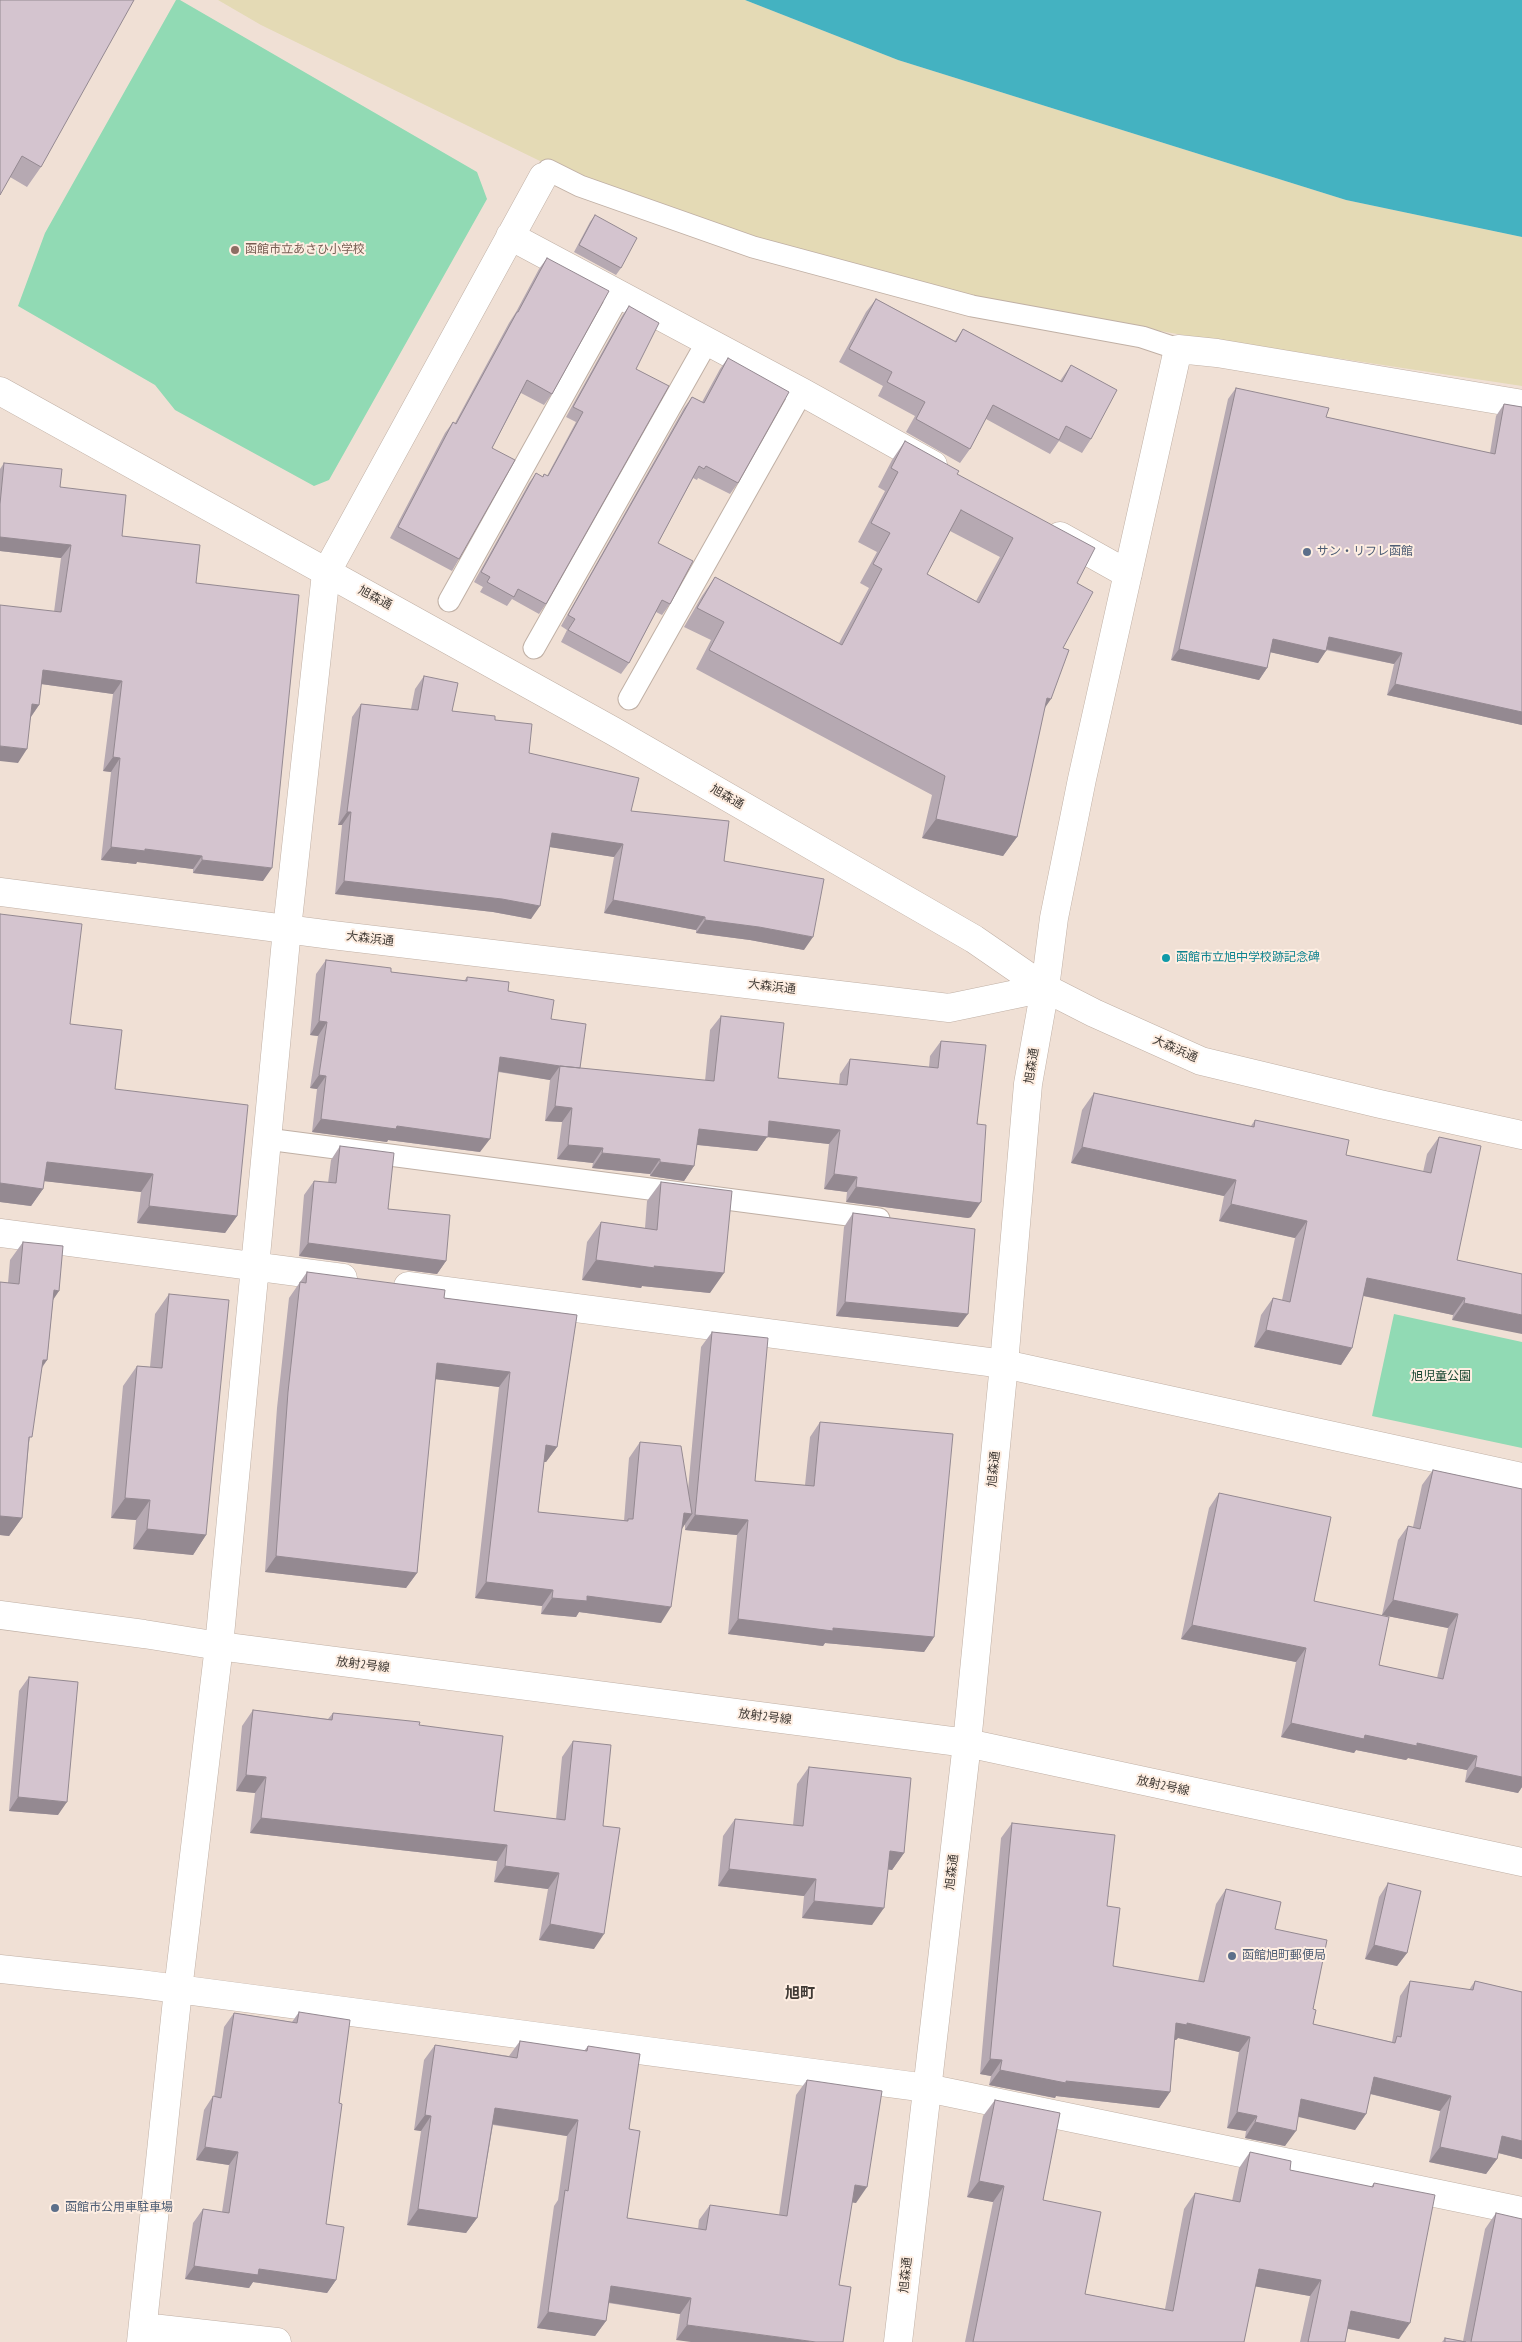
<!DOCTYPE html>
<meta charset="utf-8">
<style>
body{margin:0}
canvas{display:block;background:#f0e0d5}
</style>
<canvas width="1522" height="2342"></canvas>
<script>
const ctx = document.querySelector('canvas').getContext('2d');
ctx.lineJoin = 'round';
function fillPath(path, color) { ctx.fillStyle = color; ctx.fill(path, 'evenodd'); }
const shape = rows => new Path2D(rows.map(r => 'M' + r).join(''));
function trace(path, color, width, dash) { ctx.strokeStyle = color; ctx.lineWidth = width; ctx.lineCap = dash ? 'butt' : 'round'; ctx.setLineDash(dash || []); ctx.stroke(path); }
function drawText(font, color, halo, rows, align = 'center') {
  ctx.font = font + ' "PT Sans Narrow","Noto Sans JP",sans-serif'; ctx.lineWidth = 4; ctx.setLineDash([]); ctx.textBaseline = 'middle'; ctx.strokeStyle = halo; ctx.fillStyle = color; for (const [text, x, y, turn = 0] of rows) {
    ctx.save(); ctx.translate(x, y); ctx.rotate((+turn || 0) * Math.PI / 180); ctx.textAlign = isNaN(turn) ? turn : align; if (halo) ctx.strokeText(text, 0, 0); ctx.fillText(text, 0, 0); ctx.restore();
  }
}
fillPath(shape([
 [176,0,180,0,477,172,487,199,329,480,314,486,175,410,155,385,18,306,45,233],
 [1394,1314,1522,1342,1522,1448,1372,1416]
]), '#91dab4');
fillPath(shape([
 [218,0,745,0,898,60,1346,200,1522,237,1522,386,1177,334,968,296,753,241,583,182,261,25]
]), '#e4dab5');
fillPath(shape([
 [745,0,1522,0,1522,237,1346,200,898,60]
]), '#44b2c1');
const lane = shape([
 [543,177,548,170,580,186,753,247,972,306,1142,337,1178,349],
 [449,601,620,294],
 [534,648,707,342],
 [629,699,802,392],
 [267,1139,879,1219]
]);
const street = shape([
 [510,236,802,392,933,465],
 [1060,536,1128,574],
 [1045,988,1054,918,1082,779,1178,349,1217,353,1522,404],
 [0,1233,343,1278],
 [408,1286,1004,1364,1522,1477],
 [0,1969,140,1984,927,2088,1522,2211],
 [143,2327,277,2342],
 [141,2342,178,1990,219,1646,287,929,326,573,543,177]
]);
const secondary = shape([
 [0,391,613,731,974,939,1045,988,1028,1084,1004,1364,967,1743,898,2342],
 [0,892,332,935,949,1008,1045,988,1094,1013,1201,1061,1380,1104,1522,1135],
 [0,1615,144,1634,219,1646,967,1743,1522,1862]
]);
trace(lane, '#c0b0a5', 23);
trace(street, '#c0b0a5', 29);
trace(secondary, '#c0b0a5', 29);
trace(lane, '#fff', 21);
trace(street, '#fff', 28);
trace(secondary, '#fff', 28);
fillPath(shape([
 [0,0,41,167,27,187,10,177],
 [595,215,621,268,616,275,574,252,590,222],
 [547,258,552,394,544,405,521,393,492,448,459,559,452,571,390,538,445,433,453,422,455,423,509,323,516,312,539,269],
 [876,299,955,341,963,329,1060,381,1071,365,1091,439,1082,453,1059,441,1050,454,986,419,970,449,960,463,906,432,915,416,878,396,883,386,839,362,866,312],
 [629,306,636,369,546,604,539,614,512,599,507,606,480,592,483,587,474,582,529,483,536,473,542,477,547,476,576,422,566,417,622,316],
 [728,358,738,483,730,494,698,478,697,480,693,478,658,543,670,604,662,615,656,612,629,663,621,674,561,642,567,630,561,626,684,408,692,397,702,402,720,369],
 [1236,388,1326,417,1490,453,1496,416,1504,404,1522,407,1522,725,1387,695,1394,664,1326,650,1318,663,1270,652,1267,668,1259,680,1171,660,1228,399],
 [905,441,957,474,1077,583,1063,648,1044,710,1017,837,1003,856,922,838,932,795,696,669,711,640,684,627,702,596,715,577,839,643,869,588,860,583,877,552,858,542,885,491,878,487,892,460],
 [950,531,1000,557,976,601,927,574],
 [4,463,60,487,122,536,196,583,263,881,193,873,193,869,137,862,136,864,101,860,111,772,103,771,113,694,41,684,39,705,31,717,18,763,54,612,61,558,0,551,0,469],
 [424,676,452,711,495,720,529,753,631,811,724,861,804,950,750,940,696,933,696,930,604,913,614,857,550,847,531,919,493,912,335,894,342,825,338,825,352,717,361,704,411,709,415,689],
 [0,914,70,1024,115,1089,237,1216,225,1233,137,1223,141,1192,44,1181,43,1189,31,1206,0,1202],
 [326,960,391,972,464,981,467,977,508,991,551,1019,580,1068,705,1081,710,1030,721,1016,778,1078,839,1084,840,1074,850,1059,929,1067,930,1056,941,1041,977,1124,971,1217,968,1218,846,1202,847,1192,824,1189,829,1144,767,1137,757,1151,697,1145,694,1166,684,1181,650,1176,650,1174,592,1168,593,1163,557,1159,562,1122,545,1121,550,1080,498,1072,480,1152,388,1140,387,1142,312,1132,317,1089,310,1088,318,1036,310,1035,316,974],
 [1094,1093,1251,1126,1255,1120,1346,1155,1423,1172,1427,1154,1439,1137,1457,1260,1522,1274,1452,1320,1453,1315,1363,1296,1352,1348,1341,1365,1254,1347,1261,1315,1273,1298,1282,1300,1295,1238,1219,1221,1224,1196,1071,1163,1082,1110],
 [340,1146,388,1209,446,1261,437,1274,299,1256,304,1195,314,1181,328,1183,331,1160],
 [661,1182,710,1293,642,1286,641,1288,582,1280,587,1242,601,1222,645,1228,647,1201],
 [853,1213,958,1327,836,1316,844,1227],
 [23,1242,53,1301,47,1360,42,1368,29,1443,22,1518,9,1536,0,1535,0,1282,8,1283,10,1260],
 [307,1272,444,1298,577,1315,557,1447,546,1462,544,1462,538,1512,624,1521,629,1458,640,1442,688,1490,701,1347,712,1332,755,1481,805,1485,810,1437,820,1422,934,1637,924,1652,825,1643,823,1646,728,1634,737,1535,685,1530,685,1524,682,1529,661,1623,579,1612,576,1617,541,1614,542,1606,475,1598,499,1387,435,1379,417,1573,406,1588,265,1572,277,1408,289,1298],
 [169,1294,206,1535,193,1555,133,1549,136,1520,111,1518,123,1386,137,1366,150,1367,155,1314],
 [1433,1470,1522,1489,1522,1787,1518,1793,1465,1782,1467,1770,1408,1758,1406,1760,1356,1750,1354,1753,1281,1737,1296,1662,1181,1639,1209,1508,1219,1493,1314,1601,1379,1665,1437,1678,1448,1628,1382,1615,1398,1540,1408,1526,1413,1527,1422,1485],
 [29,1677,58,1815,9,1811,19,1691],
 [253,1710,328,1719,333,1713,419,1725,494,1811,556,1819,562,1757,573,1741,603,1826,594,1949,539,1940,548,1889,494,1882,497,1861,250,1833,255,1793,236,1791,242,1726],
 [809,1767,904,1853,892,1870,888,1869,872,1925,802,1918,804,1896,718,1886,723,1836,735,1819,793,1825,797,1784],
 [1012,1823,1107,1906,1113,1966,1198,1981,1216,1904,1226,1889,1275,1929,1313,2009,1313,2024,1392,2042,1400,1996,1410,1981,1469,1990,1475,1981,1522,1992,1522,2159,1498,2153,1497,2159,1486,2174,1429,2162,1440,2111,1370,2094,1366,2114,1355,2130,1298,2116,1285,2146,1245,2138,1246,2131,1227,2128,1239,2052,1178,2038,1176,2040,1175,2040,1170,2092,1159,2108,1056,2096,1055,2098,989,2085,991,2076,980,2074,1001,1838],
 [1388,1883,1407,1953,1397,1966,1365,1959,1379,1897],
 [299,2012,339,2103,326,2224,336,2280,327,2293,253,2282,249,2288,185,2279,193,2223,203,2209,222,2212,229,2165,196,2160,204,2110,213,2096,214,2097,224,2027,234,2013,292,2022],
 [520,2041,584,2051,588,2046,629,2129,627,2218,698,2229,699,2220,710,2205,779,2215,796,2095,807,2080,856,2203,852,2202,676,2340,680,2314,608,2303,606,2321,595,2336,537,2328,554,2206,558,2200,567,2136,493,2125,477,2218,466,2233,407,2225,421,2131,414,2130,424,2060,435,2045,509,2056],
 [995,2100,1043,2200,1085,2294,1165,2309,1184,2209,1195,2193,1232,2201,1239,2168,1250,2152,1290,2170,1371,2187,1374,2183,1399,2339,1348,2329,1345,2342,1300,2342,1310,2296,1255,2286,1244,2342,965,2342,993,2202,967,2197,983,2116],
 [1496,2213,1522,2342,1442,2342,1445,2338,1463,2341,1485,2229]
]), '#b6a9b2');
fillPath(shape([
 [0,537,71,545,61,558,0,551],
 [1329,637,1402,653,1394,664,1321,648],
 [1273,639,1326,651,1318,663,1265,651],
 [1179,649,1267,668,1259,680,1171,660],
 [43,670,122,681,113,694,34,683],
 [1395,684,1522,712,1522,725,1387,695],
 [1047,698,1051,699,1038,718],
 [32,704,39,705,30,718],
 [0,746,27,749,18,763,0,761],
 [113,757,120,758,111,772,103,771],
 [347,812,351,812,342,825,338,825],
 [936,819,1017,837,1003,856,922,838],
 [552,833,623,844,614,857,543,846],
 [111,847,145,849,202,856,193,869,137,862,136,864,101,860],
 [202,860,272,868,263,881,193,873],
 [344,881,502,899,540,906,531,919,493,912,335,894],
 [613,900,705,917,696,930,604,913],
 [705,920,759,927,813,937,804,950,750,940,696,933],
 [319,1021,327,1022,318,1036,310,1035],
 [500,1057,560,1066,550,1080,490,1070],
 [319,1075,326,1076,317,1089,310,1088],
 [555,1106,572,1108,562,1122,545,1121],
 [321,1119,397,1126,490,1139,480,1152,388,1140,387,1142,312,1132],
 [769,1121,840,1130,829,1144,767,1137,757,1151,689,1144,699,1129],
 [568,1145,603,1148,593,1163,557,1159],
 [1082,1147,1236,1180,1224,1196,1071,1163],
 [602,1153,660,1159,650,1174,592,1168],
 [47,1162,153,1174,141,1192,34,1180],
 [660,1162,694,1166,684,1181,650,1176],
 [834,1174,857,1177,847,1192,824,1189],
 [0,1183,43,1189,31,1206,0,1202],
 [856,1187,981,1202,971,1217,968,1218,846,1202],
 [1231,1204,1307,1221,1295,1238,1219,1221],
 [149,1206,237,1216,225,1233,137,1223],
 [308,1243,446,1261,437,1274,299,1256],
 [596,1260,724,1273,710,1293,642,1286,641,1288,582,1280],
 [1367,1278,1465,1298,1453,1315,1355,1294],
 [54,1290,59,1291,47,1309],
 [845,1302,968,1314,958,1327,836,1316],
 [1464,1303,1522,1315,1522,1334,1452,1320],
 [1266,1330,1352,1348,1341,1365,1254,1347],
 [43,1360,47,1360,34,1378],
 [437,1363,510,1372,499,1387,426,1378],
 [546,1445,557,1447,546,1462,535,1461],
 [125,1498,150,1500,136,1520,111,1518],
 [684,1513,692,1514,681,1530],
 [695,1515,748,1520,737,1535,685,1530],
 [0,1516,22,1518,9,1536,0,1535],
 [147,1529,206,1535,193,1555,133,1549],
 [276,1556,417,1573,406,1588,265,1572],
 [486,1582,553,1590,542,1606,475,1598],
 [587,1596,671,1607,661,1623,579,1612,576,1617,541,1614,552,1598],
 [1393,1600,1458,1614,1448,1628,1382,1615],
 [738,1619,833,1628,934,1637,924,1652,825,1643,823,1646,728,1634],
 [1192,1625,1306,1648,1296,1662,1181,1639],
 [1291,1723,1417,1743,1477,1756,1467,1770,1408,1758,1406,1760,1356,1750,1354,1753,1281,1737],
 [1475,1767,1522,1777,1522,1787,1518,1793,1465,1782],
 [246,1775,266,1777,255,1793,236,1791],
 [18,1797,67,1802,58,1815,9,1811],
 [261,1818,507,1845,497,1861,250,1833],
 [890,1851,904,1853,892,1870,878,1868],
 [505,1866,559,1873,548,1889,494,1882],
 [729,1869,816,1879,804,1896,718,1886],
 [814,1901,884,1908,872,1925,802,1918],
 [550,1924,604,1934,594,1949,539,1940],
 [1374,1945,1407,1953,1397,1966,1365,1959],
 [1176,2023,1187,2023,1250,2037,1239,2052,1178,2038,1176,2040,1165,2039],
 [990,2059,1002,2060,991,2076,980,2074],
 [1000,2070,1066,2081,1170,2092,1159,2108,1056,2096,1055,2098,989,2085],
 [1374,2077,1451,2096,1440,2111,1363,2092],
 [1301,2099,1366,2114,1355,2130,1290,2115],
 [495,2108,578,2120,567,2136,485,2123],
 [1237,2112,1257,2116,1246,2131,1227,2128],
 [425,2115,431,2116,421,2131,414,2130],
 [1255,2122,1296,2131,1285,2146,1245,2138],
 [1502,2136,1522,2141,1522,2159,1491,2151],
 [205,2147,238,2152,229,2165,196,2160],
 [1440,2147,1497,2159,1486,2174,1429,2162],
 [979,2181,1004,2186,993,2202,967,2197],
 [855,2185,867,2187,856,2203,844,2201],
 [418,2209,477,2218,466,2233,407,2225],
 [194,2266,259,2269,336,2280,327,2293,253,2282,249,2288,185,2279],
 [1259,2269,1321,2280,1310,2296,1247,2285],
 [611,2286,691,2298,680,2314,600,2301],
 [1351,2311,1410,2323,1399,2339,1340,2327],
 [548,2312,606,2321,595,2336,537,2328],
 [687,2325,816,2342,691,2342,676,2340]
]), '#948991');
const building = shape([
 [0,0,134,0,41,167,22,156,0,195,0,0],
 [595,215,637,238,621,268,579,245,595,215],
 [547,258,609,291,552,394,527,380,492,448,515,460,459,559,398,527,453,422,456,424,517,312,518,312,547,258],
 [876,299,956,342,963,329,1062,382,1071,365,1117,390,1091,439,1066,426,1059,440,993,405,970,449,916,419,925,402,887,382,892,372,849,349,876,299],
 [629,306,659,323,636,369,669,386,546,604,518,589,514,597,487,582,490,577,481,572,536,473,543,477,544,474,548,476,583,412,573,407,629,306],
 [728,358,789,392,738,483,706,466,704,469,699,466,658,543,693,561,670,604,662,600,629,663,568,630,575,619,568,615,692,397,704,403,728,358],
 [1236,388,1329,408,1326,417,1495,454,1504,404,1522,407,1522,712,1395,684,1402,653,1329,637,1326,651,1273,639,1267,668,1179,649,1236,388],
 [905,441,959,471,957,474,1095,548,1077,583,1093,592,1063,648,1069,650,1051,699,1047,698,1017,837,936,819,945,776,709,650,724,622,697,608,715,577,842,645,882,569,873,564,890,533,871,523,898,472,891,468,905,441],
 [961,510,1013,538,979,603,927,574,961,510],
 [4,463,62,469,60,487,126,495,122,536,200,545,196,583,299,595,272,868,202,860,202,856,145,849,145,851,111,847,120,758,113,757,122,681,43,670,39,705,32,704,27,749,0,746,0,605,61,612,71,545,0,537,0,504,4,463],
 [424,676,458,683,452,711,495,716,495,720,532,724,529,753,639,778,631,811,729,821,724,861,824,879,813,937,759,927,705,920,705,917,613,900,623,844,552,833,540,906,502,899,344,881,351,812,347,812,361,704,418,710,424,676],
 [0,914,82,924,70,1024,122,1030,115,1089,248,1105,237,1216,149,1206,153,1174,47,1162,43,1189,0,1183,0,914],
 [326,960,391,968,391,972,467,981,467,977,509,982,508,991,554,1000,551,1019,586,1024,580,1068,560,1066,500,1057,490,1139,397,1126,396,1129,321,1119,326,1076,319,1075,327,1022,319,1021,326,960],
 [721,1016,784,1023,778,1078,847,1085,850,1059,938,1068,941,1041,986,1045,977,1124,986,1125,981,1202,979,1203,856,1187,857,1177,834,1174,840,1130,769,1121,768,1137,699,1129,694,1166,660,1162,660,1159,602,1153,603,1148,568,1145,572,1108,555,1106,560,1066,714,1081,721,1016],
 [1094,1093,1254,1127,1255,1120,1349,1140,1346,1155,1431,1173,1439,1137,1481,1146,1457,1260,1522,1274,1522,1315,1464,1303,1465,1298,1367,1278,1352,1348,1266,1330,1273,1298,1290,1302,1307,1221,1231,1204,1236,1180,1082,1147,1094,1093],
 [340,1146,394,1153,388,1209,450,1215,446,1261,308,1243,314,1181,336,1183,340,1146],
 [661,1182,732,1191,724,1273,654,1266,655,1268,596,1260,601,1222,657,1230,661,1182],
 [853,1213,975,1229,968,1314,845,1302,853,1213],
 [23,1242,63,1246,59,1291,54,1290,47,1360,43,1360,32,1437,29,1437,22,1518,0,1516,0,1282,19,1284,23,1242],
 [307,1272,445,1290,444,1298,577,1315,557,1447,546,1445,538,1512,628,1521,628,1519,633,1519,640,1442,681,1446,692,1514,684,1513,671,1607,587,1596,587,1601,552,1598,553,1590,486,1582,510,1372,437,1363,417,1573,276,1556,288,1392,300,1282,306,1283,307,1272],
 [169,1294,229,1300,206,1535,147,1529,150,1500,125,1498,137,1366,162,1368,169,1294],
 [712,1332,768,1338,755,1481,814,1486,820,1422,953,1434,934,1637,833,1628,833,1631,738,1619,748,1520,695,1515,712,1332],
 [1433,1470,1522,1489,1522,1777,1475,1767,1477,1756,1417,1743,1417,1746,1365,1735,1364,1739,1291,1723,1306,1648,1192,1625,1219,1493,1331,1517,1314,1601,1389,1617,1379,1665,1443,1679,1458,1614,1393,1600,1408,1526,1420,1529,1433,1470],
 [29,1677,78,1682,67,1802,18,1797,29,1677],
 [253,1710,332,1720,333,1713,420,1722,419,1725,503,1736,494,1811,565,1820,573,1741,611,1745,603,1826,620,1828,604,1934,550,1924,559,1873,505,1866,507,1845,261,1818,266,1777,246,1775,253,1710],
 [809,1767,911,1778,904,1853,890,1851,884,1908,814,1901,816,1879,729,1869,735,1819,803,1826,809,1767],
 [1012,1823,1115,1835,1107,1906,1120,1908,1113,1966,1204,1982,1226,1889,1281,1902,1275,1929,1327,1940,1313,2009,1316,2010,1313,2024,1395,2043,1397,2036,1401,2037,1410,1981,1473,1990,1475,1981,1522,1992,1522,2141,1502,2136,1497,2159,1440,2147,1451,2096,1374,2077,1366,2114,1301,2099,1296,2131,1255,2122,1257,2116,1237,2112,1250,2037,1187,2023,1187,2025,1176,2023,1170,2092,1066,2081,1066,2083,1000,2070,1002,2060,990,2059,1012,1823],
 [1388,1883,1421,1891,1407,1953,1374,1945,1388,1883],
 [299,2012,350,2020,339,2103,342,2104,326,2224,344,2227,336,2280,259,2269,258,2275,194,2266,203,2209,229,2213,238,2152,205,2147,213,2096,221,2098,234,2013,297,2023,299,2012],
 [520,2041,587,2051,588,2046,640,2054,629,2129,640,2131,627,2218,706,2230,710,2205,787,2216,807,2080,882,2091,867,2187,855,2185,839,2285,851,2287,843,2342,816,2342,687,2325,691,2298,611,2286,606,2321,548,2312,565,2190,568,2191,578,2120,495,2108,477,2218,418,2209,431,2116,425,2115,435,2045,517,2058,520,2041],
 [995,2100,1060,2113,1043,2200,1101,2212,1085,2294,1173,2311,1195,2193,1240,2202,1250,2152,1291,2161,1290,2170,1373,2187,1374,2183,1435,2195,1410,2323,1351,2311,1345,2342,1308,2342,1321,2280,1259,2269,1244,2342,973,2342,1004,2186,979,2181,995,2100],
 [1496,2213,1522,2219,1522,2342,1471,2342,1496,2213],
 [1445,2338,1466,2342,1445,2342,1445,2338]
]);
fillPath(building, '#d4c4cf');
trace(building, '#948991', 1);
for (const [x, y, r, color] of [
 [235,250,5,"#8d6e63"],
 [1307,552,5,"#5c6f8a"],
 [1166,958,5,"#0f9aa8"],
 [1232,1956,5,"#5c6f8a"],
 [55,2208,5,"#5c6f8a"]
]) { const dot = new Path2D(); dot.arc(x, y, r, 0, 2 * Math.PI); ctx.fillStyle = color; ctx.fill(dot); trace(dot, '#feeee2', 2); }
drawText('12px', '#785e54', '#feeee2', [
 ["函館市立あさひ小学校",245,250]
], 'left');
drawText('12px', '#4e5e75', '#feeee2', [
 ["サン・リフレ函館",1317,552],
 ["函館旭町郵便局",1242,1956],
 ["函館市公用車駐車場",65,2208]
], 'left');
drawText('12px', '#403a35', '#feeee2', [
 ["旭森通",375,598,28],
 ["旭森通",727,797,30],
 ["大森浜通",370,939,7],
 ["大森浜通",772,987,7],
 ["大森浜通",1175,1049,24],
 ["旭森通",1032,1066,-81],
 ["旭森通",994,1469,-84],
 ["放射2号線",363,1665,7],
 ["放射2号線",765,1717,7],
 ["放射2号線",1163,1786,12],
 ["旭森通",952,1872,-83],
 ["旭森通",906,2275,-84]
]);
drawText('12px', '#0d838f', '#feeee2', [
 ["函館市立旭中学校跡記念碑",1176,958]
], 'left');
drawText('12px', '#0f3f2a', '#feeee2', [
 ["旭児童公園",1441,1377]
]);
drawText('bold 15px', '#403a35', '#feeee2', [
 ["旭町",800,1994]
]);
</script>
